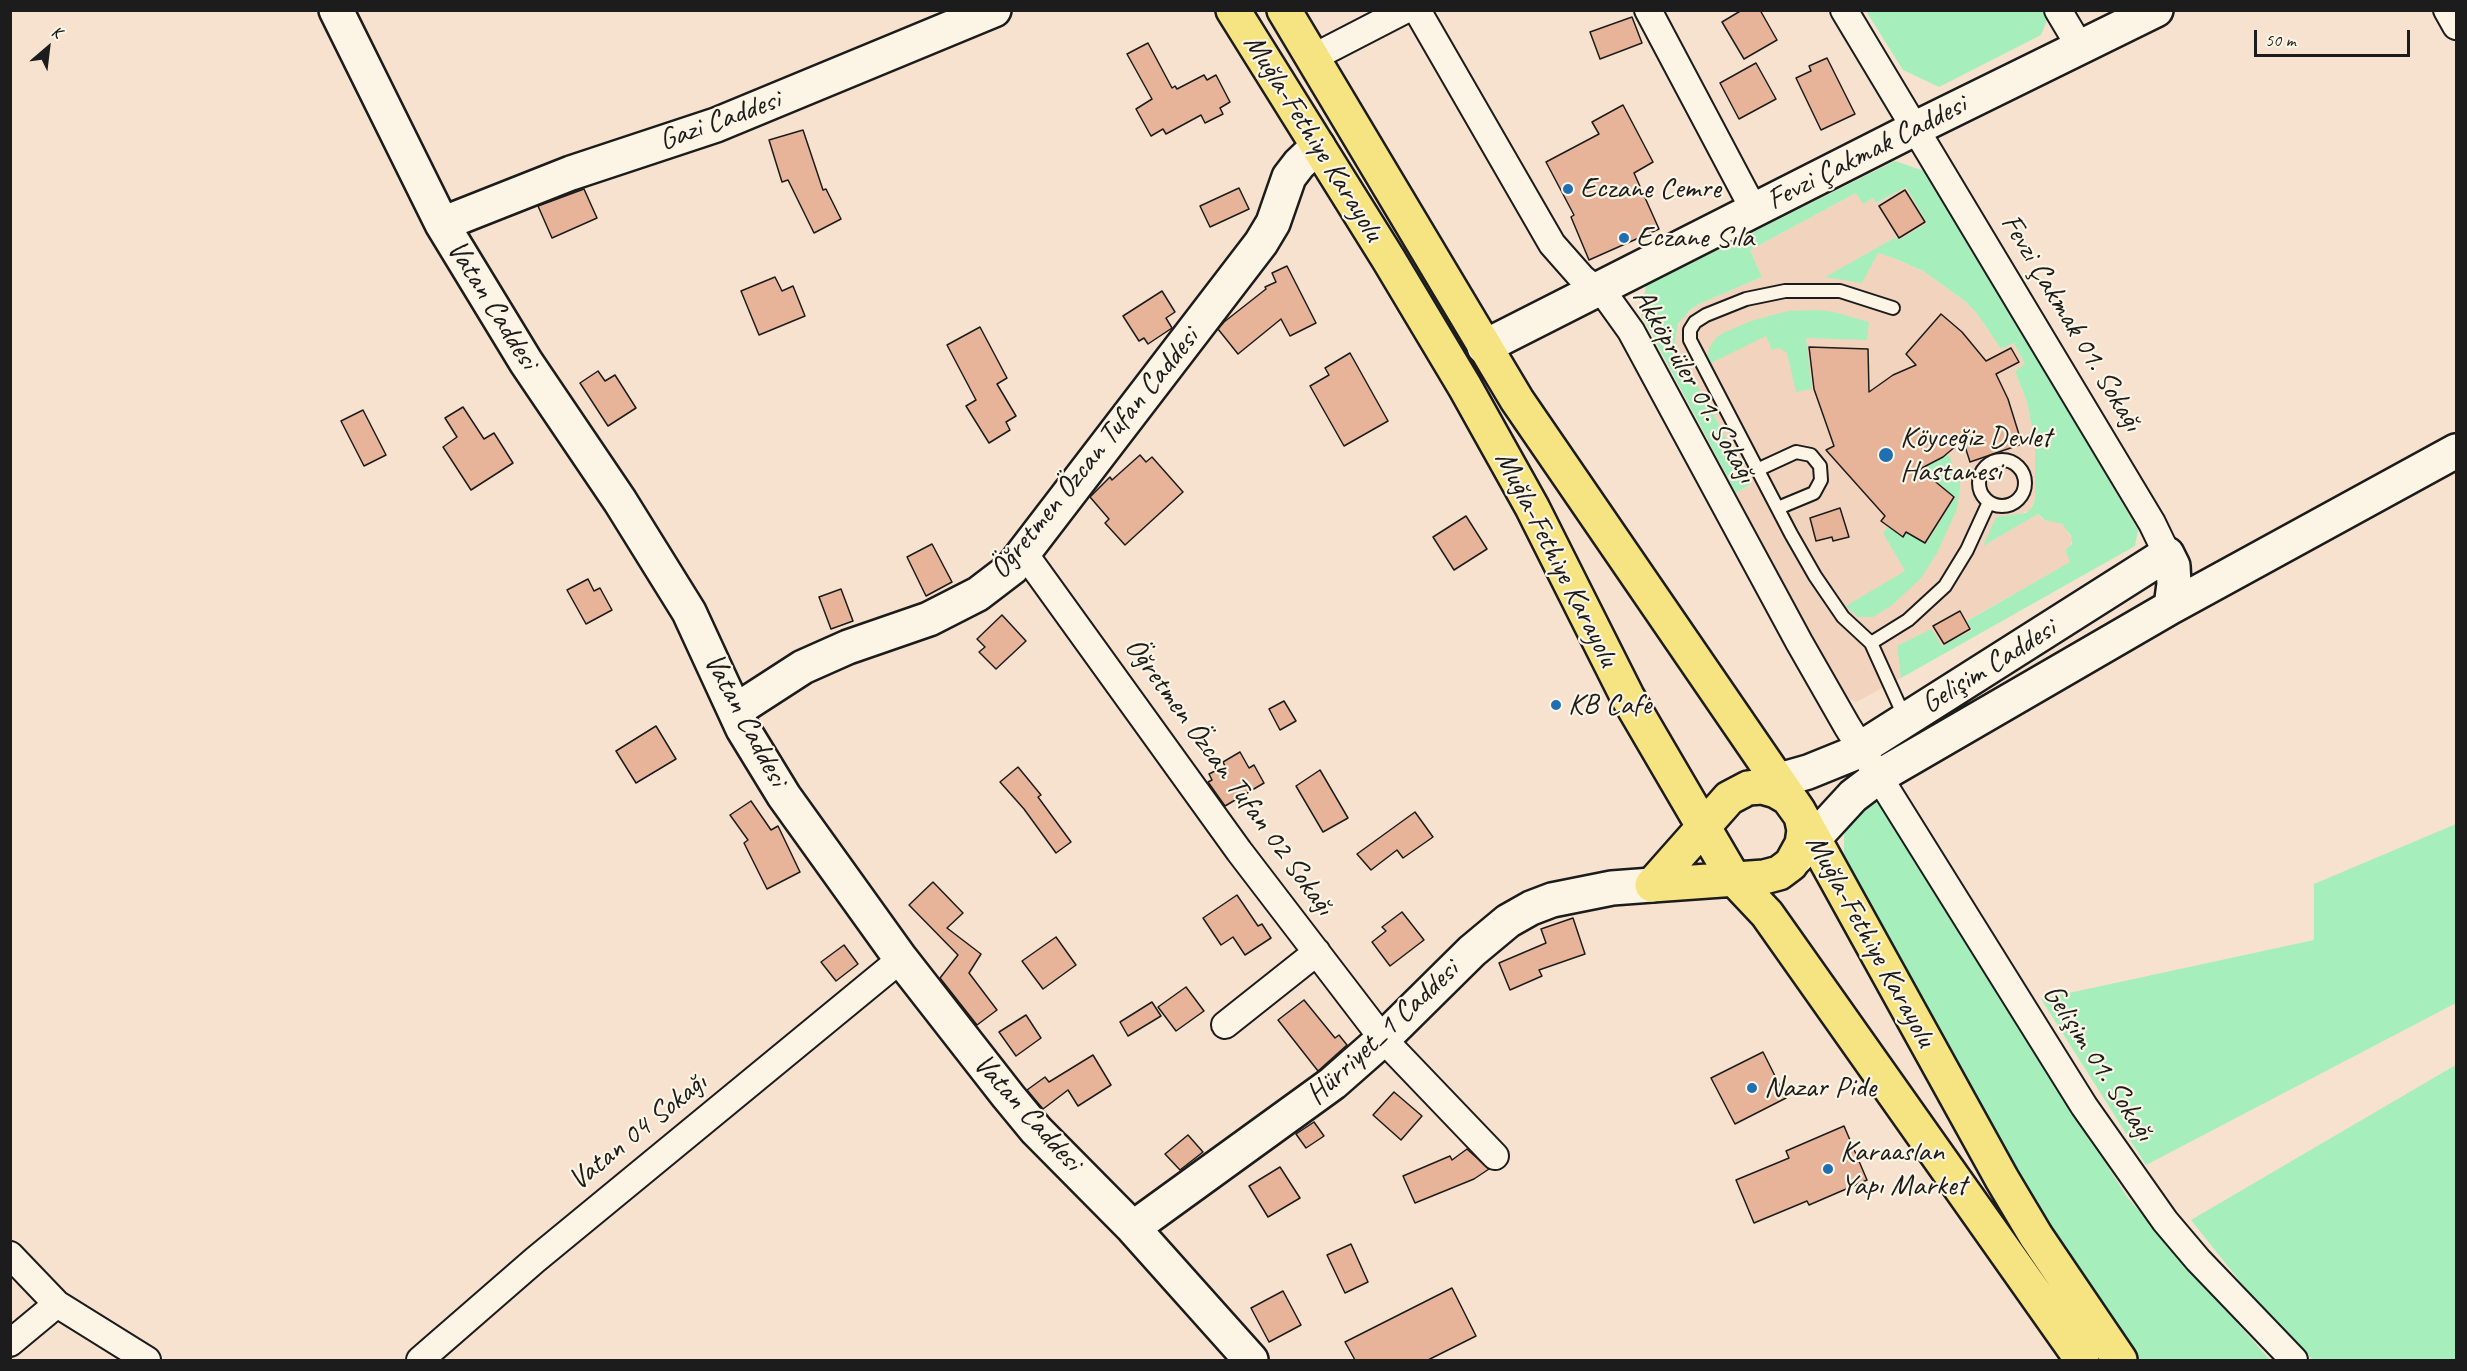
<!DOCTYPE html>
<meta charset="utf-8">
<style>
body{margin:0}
#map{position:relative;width:2467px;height:1371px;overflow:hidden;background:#f6e2ce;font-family:Caveat,sans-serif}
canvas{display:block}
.frame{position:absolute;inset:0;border:12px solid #1c1c1c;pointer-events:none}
.north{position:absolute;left:18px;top:18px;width:60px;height:60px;-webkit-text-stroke:4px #fcf5e5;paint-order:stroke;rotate:28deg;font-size:16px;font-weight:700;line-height:24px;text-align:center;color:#1c1c1c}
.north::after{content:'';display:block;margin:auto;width:21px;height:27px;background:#1c1c1c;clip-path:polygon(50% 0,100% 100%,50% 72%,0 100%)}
.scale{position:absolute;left:2254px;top:30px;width:156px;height:27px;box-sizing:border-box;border:3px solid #1c1c1c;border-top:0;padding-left:8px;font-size:18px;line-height:21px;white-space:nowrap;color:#1c1c1c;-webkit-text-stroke:4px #fcf5e5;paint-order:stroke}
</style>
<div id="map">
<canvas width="2467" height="1371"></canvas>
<div class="frame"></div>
<div class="north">K</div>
<div class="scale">50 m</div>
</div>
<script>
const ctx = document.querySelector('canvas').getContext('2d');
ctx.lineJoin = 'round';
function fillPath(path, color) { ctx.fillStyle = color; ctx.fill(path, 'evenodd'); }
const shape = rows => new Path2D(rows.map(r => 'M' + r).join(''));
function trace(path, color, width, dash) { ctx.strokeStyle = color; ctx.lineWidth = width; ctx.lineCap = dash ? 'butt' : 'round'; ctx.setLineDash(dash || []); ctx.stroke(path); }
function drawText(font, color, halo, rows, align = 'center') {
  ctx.font = font + ' Caveat,sans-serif'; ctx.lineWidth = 4.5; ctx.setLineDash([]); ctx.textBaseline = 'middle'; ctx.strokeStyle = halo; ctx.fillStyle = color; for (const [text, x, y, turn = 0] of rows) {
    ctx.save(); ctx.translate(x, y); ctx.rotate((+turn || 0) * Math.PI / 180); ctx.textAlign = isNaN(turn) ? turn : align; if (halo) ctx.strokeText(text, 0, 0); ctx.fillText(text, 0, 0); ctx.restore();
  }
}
fillPath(shape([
 [1906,187,1927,223,1899,240,1896,237,1826,277,1878,253,1896,259,1923,271,1965,301,1978,315,2001,349,2014,343,2026,364,2015,371,2027,402,2035,443,2035,499,2030,510,2021,514,1984,545,2038,514,2042,519,2059,522,2065,527,2072,540,2070,547,2065,550,2071,562,1968,620,1972,630,1942,647,1897,646,1901,678,1856,702,1844,697,1736,493,1751,485,1680,353,1675,342,1675,331,1683,317,1699,304,1762,277,1750,250,1856,193,1873,197,1877,203]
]), '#f2d4be');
fillPath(shape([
 [2043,10,2048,18,2041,35,1939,87,1903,70,1866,11],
 [1895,161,1930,173,2138,530,2135,546,1901,678,1897,646,1931,629,1942,646,1972,630,1967,621,2070,562,2065,550,2072,544,2071,536,2062,524,2045,520,2038,514,1983,546,1996,517,2026,513,2032,507,2035,499,2035,443,2027,402,2015,371,2025,364,2014,343,2001,349,1978,315,1965,301,1923,271,1896,259,1878,253,1862,283,1825,277,1896,237,1899,240,1927,223,1906,187,1876,203,1873,198,1863,204,1856,193,1750,250,1762,277,1699,304,1689,311,1678,324,1675,342,1680,353,1751,484,1736,493,1641,314,1646,286],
 [1817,310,1834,312,1869,322,1867,340,1806,338,1812,389,1796,392,1787,353,1779,348,1772,350,1766,336,1711,363,1708,357,1709,348,1716,338,1723,333,1751,321,1788,311],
 [1946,455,1951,458,1952,466,1960,473,1961,478,1957,509,1937,553,1921,578,1891,606,1873,617,1858,617,1846,606,1905,571,1883,533,1888,527,1903,538,1907,532,1926,544,1955,497,1917,465,1927,460,1937,461],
 [1877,798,2127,1197,2270,1360,2140,1360,2043,1214,1850,870,1844,853,1844,835,1854,817],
 [2456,824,2456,1003,2146,1165,2041,999,2314,940,2314,884],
 [2454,1066,2456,1068,2456,1360,2313,1360,2254,1299,2191,1220]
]), '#a6efbc');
const building = shape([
 [1742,10,1760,10,1777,40,1744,59,1722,22,1742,10],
 [1632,17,1642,43,1600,59,1590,32,1632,17],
 [1148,43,1172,88,1175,86,1177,89,1204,75,1207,80,1216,75,1230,102,1220,108,1223,114,1205,123,1201,115,1166,134,1163,129,1151,136,1136,109,1152,99,1127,54,1148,43],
 [1827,58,1855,114,1821,130,1796,78,1811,71,1809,66,1827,58],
 [1756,63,1776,99,1739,119,1720,83,1756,63],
 [1623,105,1653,162,1634,173,1659,229,1589,260,1571,217,1574,215,1546,162,1599,134,1592,122,1623,105],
 [803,130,823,190,826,189,841,219,814,233,788,180,782,182,769,140,803,130],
 [1239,188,1249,209,1210,227,1200,206,1239,188],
 [584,189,597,218,552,238,538,206,584,189],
 [1905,190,1925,222,1899,238,1879,206,1905,190],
 [1287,266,1316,323,1290,336,1281,319,1238,354,1218,329,1224,322,1266,289,1265,287,1276,282,1272,273,1287,266],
 [775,277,782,291,793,286,805,316,759,335,741,291,775,277],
 [1162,291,1175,312,1166,318,1172,328,1148,344,1144,338,1139,341,1123,316,1162,291],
 [1941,314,1962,332,1986,361,2011,348,2019,362,1996,374,2008,399,2022,444,1970,462,1963,440,1943,457,1920,469,1954,497,1925,543,1906,532,1903,537,1881,521,1885,516,1826,450,1834,446,1814,389,1809,347,1868,349,1869,392,1893,375,1916,365,1906,354,1941,314],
 [980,327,1007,378,997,384,1016,416,1006,422,1010,430,989,443,966,406,976,400,947,345,980,327],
 [1350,353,1388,421,1344,446,1310,386,1329,375,1325,368,1350,353],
 [598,371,605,381,615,375,636,408,608,426,580,383,598,371],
 [463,407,484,439,494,433,513,463,471,490,443,447,457,437,445,418,463,407],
 [363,410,386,455,364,466,341,421,363,410],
 [1140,455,1146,462,1152,457,1183,492,1125,545,1105,523,1109,519,1090,497,1110,477,1112,480,1140,455],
 [1840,508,1849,537,1833,541,1832,537,1816,541,1810,518,1840,508],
 [1466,516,1487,549,1454,570,1433,537,1466,516],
 [932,544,952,582,926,596,907,557,932,544],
 [588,579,594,591,600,588,612,610,586,624,567,590,588,579],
 [841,589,853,621,831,629,819,597,841,589],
 [1960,611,1970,629,1944,644,1933,626,1960,611],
 [1002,615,1026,641,996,669,979,652,985,647,977,639,1002,615],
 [1284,701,1296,721,1280,730,1269,709,1284,701],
 [656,726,676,759,636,783,616,751,656,726],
 [1240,752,1249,768,1254,765,1264,783,1225,806,1208,782,1212,780,1209,774,1225,766,1223,762,1240,752],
 [1018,767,1041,795,1038,797,1071,842,1056,853,1024,809,1000,782,1018,767],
 [1320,770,1348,818,1323,832,1296,786,1320,770],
 [751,801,771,830,778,826,800,872,767,889,744,843,748,840,730,815,751,801],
 [1415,812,1433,837,1403,858,1397,850,1371,870,1357,854,1415,812],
 [933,882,963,913,947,928,981,954,969,973,997,1010,977,1025,940,978,958,955,909,905,933,882],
 [1237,895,1258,926,1262,924,1271,938,1245,955,1233,937,1221,945,1203,918,1237,895],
 [1402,912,1424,940,1390,966,1372,942,1386,931,1382,927,1402,912],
 [1573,918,1585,954,1539,970,1542,976,1510,990,1499,963,1546,943,1541,929,1573,918],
 [1056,937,1076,965,1043,989,1022,961,1056,937],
 [844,945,858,964,836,981,821,962,844,945],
 [1186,987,1204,1011,1176,1031,1158,1007,1186,987],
 [1304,1000,1335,1038,1339,1035,1347,1045,1318,1071,1278,1020,1304,1000],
 [1152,1002,1161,1016,1128,1036,1120,1022,1152,1002],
 [1026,1015,1041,1038,1016,1056,999,1032,1026,1015],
 [1763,1052,1786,1098,1735,1124,1711,1078,1763,1052],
 [1093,1055,1111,1085,1078,1106,1068,1090,1043,1109,1027,1090,1045,1077,1049,1082,1093,1055],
 [1394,1092,1422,1116,1401,1140,1373,1115,1394,1092],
 [1314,1122,1324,1136,1306,1148,1296,1134,1314,1122],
 [1844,1126,1867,1180,1809,1205,1807,1201,1754,1223,1736,1180,1789,1158,1786,1151,1844,1126],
 [1188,1135,1203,1152,1180,1170,1165,1154,1188,1135],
 [1467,1149,1489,1169,1474,1179,1415,1203,1403,1176,1450,1156,1452,1160,1467,1149],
 [1280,1167,1300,1198,1268,1217,1249,1186,1280,1167],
 [1351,1244,1368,1282,1345,1293,1327,1255,1351,1244],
 [1452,1288,1476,1336,1428,1360,1355,1360,1345,1342,1452,1288],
 [1283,1291,1301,1325,1269,1342,1251,1308,1283,1291]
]);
fillPath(building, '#e7b49a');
trace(building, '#1c1c1c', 1.5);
const lane = shape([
 [1893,308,1840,291,1785,291,1746,299,1706,315,1695,322,1690,330,1690,340,1791,534,1815,576,1843,617,1871,643,1905,718],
 '1979 483a23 23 0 1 1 46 0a23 23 0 1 1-46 0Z',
 [1757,470,1796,452,1811,455,1820,466,1821,480,1814,493,1778,508],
 [1871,643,1908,620,1945,586,1967,550,1989,502]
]);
const street = shape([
 [1417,10,1552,244,1582,278,1608,299,1631,331,1799,642,1847,726,2084,1106,2165,1221,2198,1260,2294,1360],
 [1648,10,1754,210],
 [1844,10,2152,523,2167,554],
 [2058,10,2080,47],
 [2447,10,2456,26],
 [1312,58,1405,10],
 [1024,553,1239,851,1383,1039,1495,1156],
 [1225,1025,1317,952],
 [10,1255,57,1304,147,1360],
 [10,1343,57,1304],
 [420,1360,535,1260,901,959]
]);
const secondary = shape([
 [336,10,442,224,526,362,620,501,689,612,743,729,784,796,901,959,1008,1096,1036,1130,1133,1228,1251,1360],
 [442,224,571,173,716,125,994,10],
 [1484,347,1916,128,2156,10],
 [2171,607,2456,451],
 [735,711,803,667,848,647,929,619,978,594,1012,568,1261,243,1273,223,1289,177,1299,164,1318,146],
 [1755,787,1808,772,1850,755,2167,554,2173,566,2174,584,2171,607,1878,777,1853,796,1796,858],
 [1133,1228,1333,1083,1383,1039,1472,951,1508,921,1531,908,1552,900,1612,888,1652,885]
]);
const highway = shape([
 [1233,10,1389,260,1465,387,1532,507,1627,696,1734,879,1767,914,2082,1360],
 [1284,10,1517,400,1798,810,2002,1179,2036,1236,2120,1360],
 [1762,787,1776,791,1788,798,1801,816,1804,830,1802,844,1791,864,1779,873,1764,877,1652,885,1729,798,1748,788,1762,787]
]);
trace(lane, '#1c1c1c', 16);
trace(street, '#1c1c1c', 30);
trace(secondary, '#1c1c1c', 38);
trace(highway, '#1c1c1c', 38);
trace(lane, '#fcf5e5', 12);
trace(street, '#fcf5e5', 26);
trace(secondary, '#fcf5e5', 33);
trace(highway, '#f6e381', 33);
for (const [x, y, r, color] of [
 [1568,189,6,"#1f6fb2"],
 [1624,238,6,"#1f6fb2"],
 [1886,455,8,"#1f6fb2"],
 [1556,705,6,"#1f6fb2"],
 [1752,1088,6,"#1f6fb2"],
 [1828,1169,6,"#1f6fb2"]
]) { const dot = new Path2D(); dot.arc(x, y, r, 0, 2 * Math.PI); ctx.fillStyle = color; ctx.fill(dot); trace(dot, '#fcf5e5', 2); }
drawText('30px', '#1c1c1c', '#fcf5e5', [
 ["Gazi Caddesi",720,121,-20],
 ["Muğla-Fethiye Karayolu",1313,138,58],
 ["Fevzi Çakmak Caddesi",1867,153,-27],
 ["Vatan Caddesi",492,305,58],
 ["Fevzi Çakmak 01. Sokağı",2071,323,59],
 ["Akköprüler 01. Sokağı",1694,386,60],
 ["Öğretmen Özcan Tufan Caddesi",1095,454,-51],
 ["Muğla-Fethiye Karayolu",1556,559,63],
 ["Gelişim Caddesi",1989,667,-32],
 ["Vatan Caddesi",745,720,62],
 ["Öğretmen Özcan Tufan 02 Sokağı",1229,777,54],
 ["Muğla-Fethiye Karayolu",1870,941,61],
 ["Hürriyet_1 Caddesi",1383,1033,-43],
 ["Gelişim 01. Sokağı",2098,1063,57],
 ["Vatan Caddesi",1027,1113,48],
 ["Vatan 04 Sokağı",638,1132,-39]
]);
drawText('30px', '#1c1c1c', '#fcf5e5', [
 ["Eczane Cemre",1580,189],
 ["Eczane Sıla",1636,238],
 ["Köyceğiz Devlet",1900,438],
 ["Hastanesi",1900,472],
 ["KB Cafe",1568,705],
 ["Nazar Pide",1764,1088],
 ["Karaaslan",1840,1152],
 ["Yapı Market",1840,1186]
], 'left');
</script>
